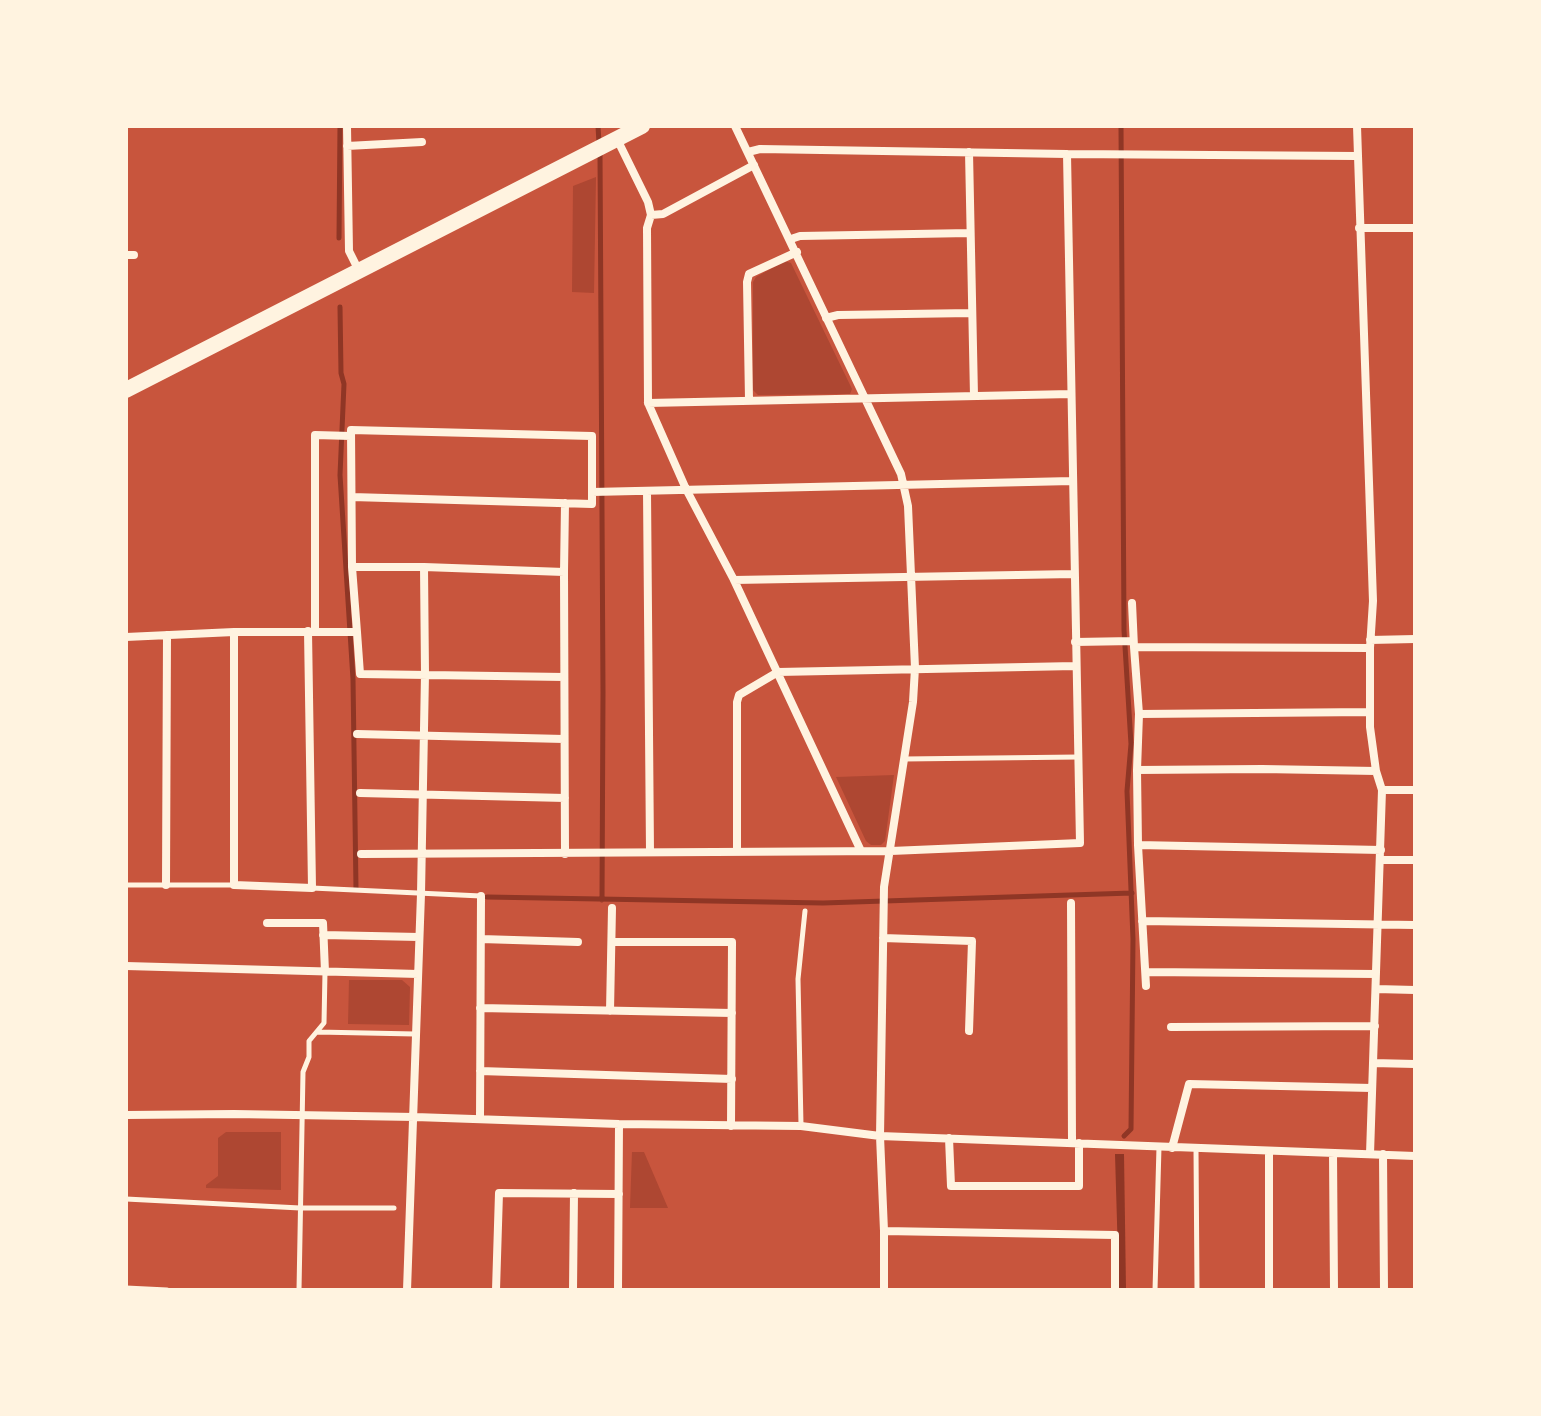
<!DOCTYPE html>
<style>
body{margin:0}
#map{position:relative;width:1541px;height:1416px;overflow:hidden;background:#c8553d;font-family:Lato,sans-serif}
canvas{display:block}
.frame{position:absolute;inset:0;border:128px solid #fff3e0;pointer-events:none}
</style>
<div id="map">
<canvas width="1541" height="1416"></canvas>
<div class="frame"></div>
</div>
<script>
const ctx = document.querySelector('canvas').getContext('2d');
ctx.lineJoin = 'round';
function fillPath(path, color) { ctx.fillStyle = color; ctx.fill(path, 'evenodd'); }
const shape = rows => new Path2D(rows.map(r => 'M' + r).join(''));
function trace(path, color, width, dash) { ctx.strokeStyle = color; ctx.lineWidth = width; ctx.lineCap = dash ? 'butt' : 'round'; ctx.setLineDash(dash || []); ctx.stroke(path); }
fillPath(shape([
 [596,177,594,293,572,292,573,186],
 [785,261,791,263,852,389,850,394,758,395,753,390,753,282,756,277],
 [894,775,885,841,881,845,871,845,866,841,836,777],
 [349,980,402,980,410,987,409,1025,348,1024],
 [226,1132,281,1132,281,1190,206,1188,206,1185,218,1176,218,1138],
 [632,1152,644,1152,668,1208,630,1208]
]), '#ae4732');
fillPath(shape([
 [1115,1154,1124,1154,1126,1290,1119,1290]
]), '#8f3625');
trace(shape([
 [598,126,599,143],
 [1121,126,1124,630,1131,744,1127,791,1133,939,1131,1129,1124,1136],
 [600,153,603,692,602,900],
 [339,238,340,126],
 [340,307,341,373,344,384,340,475,353,679,356,889],
 [487,897,823,903,1132,893]
]), '#8f3625', 5);
trace(shape([
 [904,759,1078,757],
 [126,885,234,885],
 [312,888,481,896],
 [317,1032,415,1034],
 [801,1125,798,979,805,911],
 [1196,1149,1197,1290],
 [126,1199,300,1208,394,1208],
 [126,1288,167,1290],
 [299,1290,303,1072,309,1057,309,1041,324,1023,325,972],
 [1155,1290,1159,1147]
]), '#fff3e0', 5);
trace(shape([
 [347,126,349,251,359,271],
 [735,126,901,474,908,506,915,668,913,702,884,887,880,1136,884,1231,884,1290],
 [1357,126,1373,601,1370,648,1370,727,1376,771,1382,790,1370,1154],
 [617,139,648,202,651,215,647,228,648,403,1071,394],
 [347,146,422,142],
 [748,152,760,149,1067,154,1357,156],
 [969,152,974,396],
 [651,215,663,214,754,165],
 [1359,228,1415,228],
 [791,239,800,236,970,233],
 [126,255,134,255],
 [826,318,838,315,972,313],
 [749,400,747,282,749,274,797,252],
 [648,403,686,489,734,580,861,851],
 [647,491,650,852],
 [352,497,592,504,592,492],
 [352,567,424,567,564,572,565,503],
 [564,572,565,854],
 [734,580,1074,574],
 [1132,603,1134,647,1139,714,1137,770,1138,845,1381,850],
 [315,631,315,435,351,436],
 [234,632,234,885,312,888,308,631],
 [357,632,352,567,351,430,592,436,592,492,1072,481],
 [126,637,234,632,357,632,360,674,564,677],
 [1370,640,1415,639],
 [1075,642,1133,641],
 [1134,647,1370,648],
 [1139,714,1370,712],
 [357,734,564,739],
 [1137,770,1262,769,1376,771],
 [1382,790,1415,790],
 [360,793,565,798],
 [1138,845,1146,986],
 [737,851,737,702,739,695,778,672,1075,666],
 [361,854,891,851,1080,843,1067,154],
 [1380,860,1415,860],
 [166,885,167,635],
 [1071,903,1072,1143],
 [1142,921,1415,925],
 [267,923,323,923,325,972],
 [323,935,419,937],
 [883,938,972,941,969,1031],
 [481,939,578,942],
 [612,942,732,942,731,1126],
 [126,966,418,974],
 [1146,972,1376,974],
 [1376,989,1415,990],
 [480,1008,732,1013],
 [610,1011,612,908],
 [1171,1027,1375,1026],
 [1373,1063,1415,1064],
 [480,1071,732,1079],
 [126,1115,234,1114,415,1117,619,1124,801,1126,880,1136,1415,1156],
 [480,1119,481,896],
 [949,1138,951,1186,1079,1186,1079,1143],
 [1172,1148,1189,1084,1372,1088],
 [1333,1153,1334,1290],
 [1383,1154,1384,1290],
 [884,1231,1115,1235,1115,1290],
 [407,1290,421,894,425,674,424,567],
 [496,1290,499,1193,619,1194],
 [573,1290,574,1193],
 [618,1290,619,1124],
 [1269,1290,1269,1151]
]), '#fff3e0', 8);
trace(shape([
 [126,390,642,126]
]), '#fff3e0', 16);
</script>
